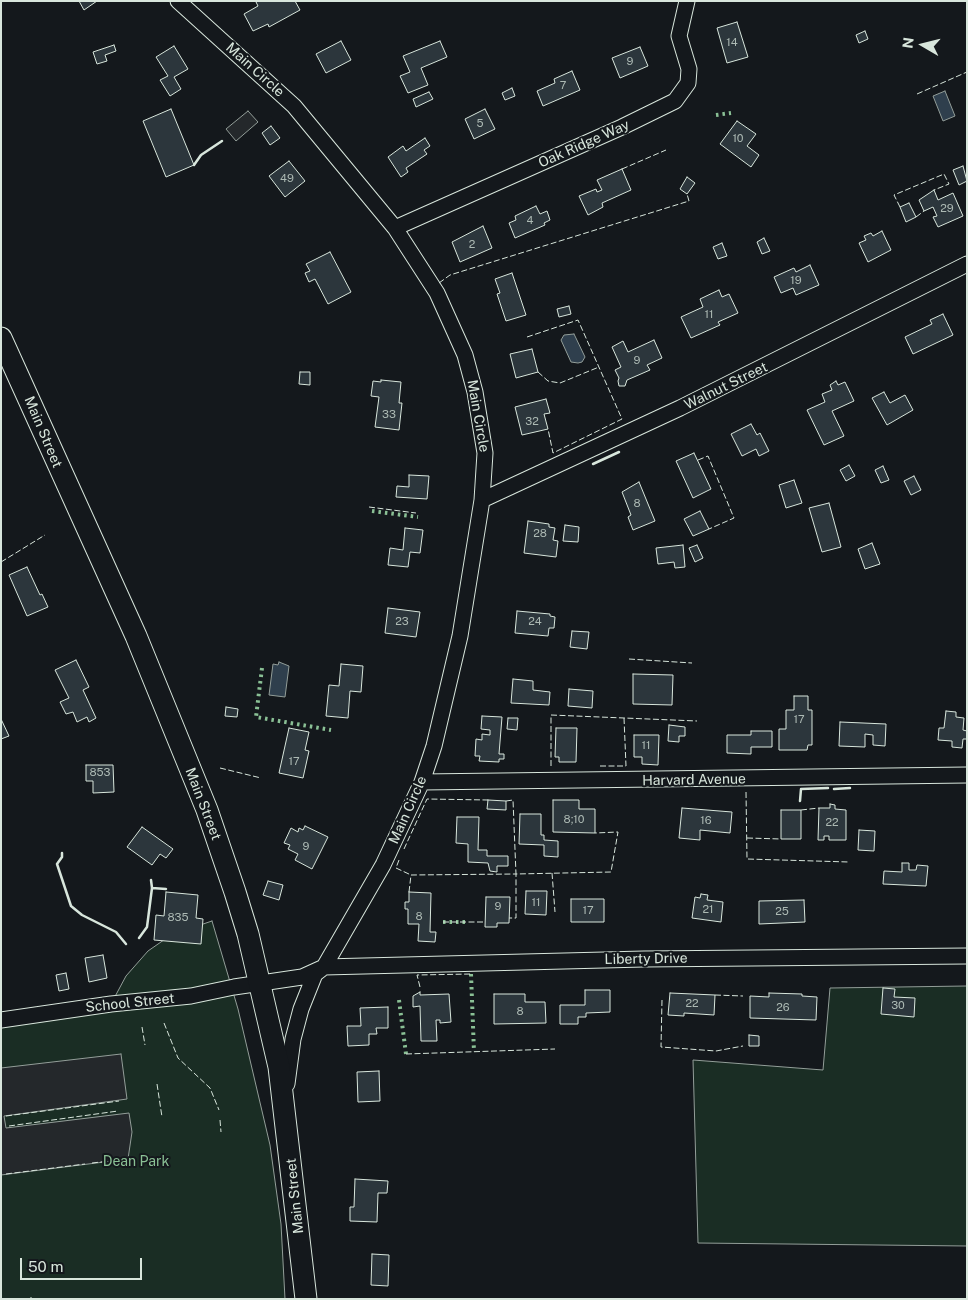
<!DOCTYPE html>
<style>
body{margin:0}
#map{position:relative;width:968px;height:1300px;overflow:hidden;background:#14181c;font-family:"Public Sans",sans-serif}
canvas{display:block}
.frame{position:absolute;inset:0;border:2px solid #d8e6dc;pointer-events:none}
.north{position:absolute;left:898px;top:20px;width:50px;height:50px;-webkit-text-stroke:4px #14181c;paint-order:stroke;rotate:278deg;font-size:14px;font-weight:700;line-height:20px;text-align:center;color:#d8e6dc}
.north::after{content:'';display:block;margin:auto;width:18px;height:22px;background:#d8e6dc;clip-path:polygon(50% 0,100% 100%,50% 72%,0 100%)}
.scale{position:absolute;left:20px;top:1258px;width:122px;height:22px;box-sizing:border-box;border:2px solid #d8e6dc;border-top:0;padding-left:6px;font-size:15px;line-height:18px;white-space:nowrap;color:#d8e6dc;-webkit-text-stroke:4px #14181c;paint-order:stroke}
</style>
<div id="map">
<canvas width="968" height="1300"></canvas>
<div class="frame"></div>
<div class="north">N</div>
<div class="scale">50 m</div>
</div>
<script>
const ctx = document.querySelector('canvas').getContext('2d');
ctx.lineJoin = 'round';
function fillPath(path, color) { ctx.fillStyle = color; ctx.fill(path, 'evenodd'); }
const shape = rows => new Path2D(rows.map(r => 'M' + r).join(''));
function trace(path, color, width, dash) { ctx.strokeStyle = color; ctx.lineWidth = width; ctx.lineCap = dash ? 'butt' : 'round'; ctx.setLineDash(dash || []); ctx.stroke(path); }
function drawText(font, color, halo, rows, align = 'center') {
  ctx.font = font + ' "Public Sans",sans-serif'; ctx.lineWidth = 4; ctx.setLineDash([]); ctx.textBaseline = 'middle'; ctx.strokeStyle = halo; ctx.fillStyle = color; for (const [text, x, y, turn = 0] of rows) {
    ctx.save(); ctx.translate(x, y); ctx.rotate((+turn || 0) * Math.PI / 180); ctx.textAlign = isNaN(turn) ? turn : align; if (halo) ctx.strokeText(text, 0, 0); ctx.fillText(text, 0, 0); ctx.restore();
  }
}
const green = shape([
 [212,921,238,1009,270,1145,281,1224,285,1299,1,1299,1,1020,111,1004,126,976,148,951,171,935,212,921],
 [967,986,967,1246,698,1243,693,1060,823,1070,830,988,967,986]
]);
fillPath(green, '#1a2d24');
trace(green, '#939e99', 1);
const parking = shape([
 [248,111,258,122,236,141,226,129,248,111],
 [121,1054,127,1099,4,1116,6,1128,129,1113,132,1132,128,1159,1,1175,1,1068,121,1054]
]);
fillPath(parking, '#24282b');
trace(parking, '#939e99', 1);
const water = shape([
 [945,91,955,116,943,121,933,96,945,91],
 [574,334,585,357,582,362,578,363,571,362,561,340,564,335,574,334],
 [279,662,289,666,285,697,269,695,273,664,278,665,279,662]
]);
fillPath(water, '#2f3f4d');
trace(water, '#939e99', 1);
const building = shape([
 [79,1,97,1,84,10,79,1],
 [258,1,295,1,300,10,269,27,268,24,253,31,244,14,258,6,256,2,258,1],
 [737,22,748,57,727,63,717,28,737,22],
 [865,31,868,39,859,43,856,35,865,31],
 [341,41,351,60,326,73,316,54,341,41],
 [440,41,447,57,421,68,428,85,408,93,400,76,410,72,403,56,440,41],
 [114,45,116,51,105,55,107,61,97,64,93,52,114,45],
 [174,46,188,69,174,77,181,89,170,96,160,80,168,76,156,57,174,46],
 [640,47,648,66,620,78,612,58,640,47],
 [572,71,580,90,543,106,537,91,555,83,554,79,572,71],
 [512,88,515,96,505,100,502,93,512,88],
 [429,92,433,99,416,107,413,99,429,92],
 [171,109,194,165,166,177,143,121,171,109],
 [485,109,495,129,474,139,465,119,485,109],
 [737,121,756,134,747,146,759,155,751,167,720,144,737,121],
 [271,126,280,138,270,145,262,133,271,126],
 [425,138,430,146,424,150,427,154,406,168,408,172,401,177,388,157,403,146,406,151,425,138],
 [289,161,305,181,285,197,269,176,289,161],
 [963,166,967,181,959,185,953,170,963,166],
 [622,169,631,190,602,203,603,207,588,215,579,196,596,189,597,192,602,190,597,180,622,169],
 [687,177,695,183,687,194,680,189,687,177],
 [934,190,938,200,953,193,963,216,938,227,933,217,937,216,933,207,924,211,919,200,934,190],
 [909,203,916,217,906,222,900,207,909,203],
 [536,206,540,214,547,211,550,220,544,223,545,225,515,238,509,223,516,220,515,216,536,206],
 [483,226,492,248,460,262,452,242,483,226],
 [882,231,891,250,868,262,859,243,866,240,864,236,871,233,873,236,882,231],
 [764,238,770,251,762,254,757,242,764,238],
 [722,243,727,256,718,259,713,247,722,243],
 [330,252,351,292,328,304,315,279,309,282,305,273,310,271,306,264,330,252],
 [810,265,819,285,796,295,793,288,781,293,774,277,794,268,796,272,810,265],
 [512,273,526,315,506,321,497,294,500,293,495,279,512,273],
 [719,290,722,297,729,294,738,313,718,322,720,325,691,338,681,317,703,307,700,299,719,290],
 [569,306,571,314,559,317,557,309,569,306],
 [943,314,953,335,913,354,905,337,932,324,930,320,943,314],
 [654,340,662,358,647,365,650,370,627,380,625,386,619,386,618,381,619,378,615,370,621,367,612,347,623,341,628,352,654,340],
 [532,349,538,372,516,378,510,354,532,349],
 [300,372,310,372,310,385,299,384,300,372],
 [381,380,401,382,399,403,402,403,399,430,375,427,379,397,371,396,373,381,381,382,381,380],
 [836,381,838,385,845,382,854,401,832,411,844,436,824,445,807,410,825,402,822,394,832,390,830,385,836,381],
 [884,392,890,403,905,395,913,410,887,425,872,398,884,392],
 [546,399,550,413,544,414,548,429,522,435,515,407,546,399],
 [751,424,757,435,760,433,769,451,759,456,756,449,742,456,731,434,751,424],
 [694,453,711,489,693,498,676,461,694,453],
 [849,465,855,476,846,481,840,470,849,465],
 [883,466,889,480,881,483,875,470,883,466],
 [409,475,429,476,427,499,396,497,397,486,409,487,409,475],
 [914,476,921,490,911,495,904,481,914,476],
 [794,480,802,503,786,508,779,485,794,480],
 [639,482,655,521,633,530,628,517,631,515,622,492,639,482],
 [829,503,841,547,822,552,809,508,829,503],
 [700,511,709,529,693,536,684,519,700,511],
 [528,521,549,524,549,527,555,528,553,540,558,541,556,557,524,553,528,521],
 [565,525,579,527,578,542,563,541,565,525],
 [405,528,423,530,420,553,410,552,408,567,388,565,390,548,403,550,405,528],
 [872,543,880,564,865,569,858,549,872,543],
 [683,545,685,567,675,568,674,562,658,564,656,548,683,545],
 [697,545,703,558,695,562,689,548,697,545],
 [27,567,40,595,42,594,48,607,27,616,9,575,27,567],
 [388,608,420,612,416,637,385,633,388,608],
 [517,611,550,614,550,616,555,617,554,628,549,628,548,636,515,633,517,611],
 [572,631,589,632,587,649,570,647,572,631],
 [76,660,89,687,83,690,96,718,89,722,87,717,77,722,73,712,66,714,60,702,69,698,55,670,76,660],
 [341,664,363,666,361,692,350,691,348,718,326,716,329,685,339,686,341,664],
 [633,674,673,675,672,705,633,704,633,674],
 [513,679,533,681,533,690,550,692,549,705,511,703,513,679],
 [569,689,593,691,592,708,568,706,569,689],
 [794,696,808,696,808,710,812,710,812,745,808,745,807,750,779,750,779,729,786,729,786,710,794,710,794,696],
 [226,707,238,709,237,717,225,716,226,707],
 [946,711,956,712,956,717,964,718,963,730,967,731,967,739,963,739,962,748,952,747,952,741,938,740,939,728,944,728,946,711],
 [482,716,502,717,499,754,504,754,504,759,499,759,499,762,479,761,480,756,475,756,476,739,482,740,482,734,490,735,490,730,481,729,482,716],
 [508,718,518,718,517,730,507,729,508,718],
 [1,719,9,736,1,739,1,719],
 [840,722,886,724,885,746,873,745,873,735,865,734,865,747,839,746,840,722],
 [669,725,685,727,685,736,679,736,679,742,668,741,669,725],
 [289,728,309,732,305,750,309,751,303,778,279,773,289,728],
 [556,728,577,728,576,762,559,762,559,757,555,757,556,728],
 [751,731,772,731,772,747,751,747,751,754,727,753,727,735,751,735,751,731],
 [634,735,659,735,658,765,642,764,642,757,634,757,634,735],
 [86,765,113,765,114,792,93,793,93,781,86,781,86,765],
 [488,800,506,801,506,810,487,809,488,800],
 [553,800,579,800,579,809,595,809,595,833,553,832,553,800],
 [830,804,835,805,835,809,846,810,846,840,829,840,829,836,824,836,824,840,818,840,819,808,830,808,830,804],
 [682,808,732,812,730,833,700,830,700,840,679,838,682,808],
 [781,810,801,810,801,839,781,839,781,810],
 [520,814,541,814,541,835,544,835,544,840,558,841,558,857,544,856,544,845,519,844,520,814],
 [457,817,479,817,478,850,487,850,487,856,508,856,508,866,497,866,497,872,490,871,488,863,468,862,468,844,456,843,457,817],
 [305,826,328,837,312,869,295,860,298,854,288,849,290,845,284,843,291,828,298,832,299,828,303,830,305,826],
 [142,827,173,849,166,858,160,854,152,865,127,847,142,827],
 [859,830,875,831,874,851,858,850,859,830],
 [902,863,909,863,909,870,916,870,917,865,928,866,926,886,883,884,884,871,902,872,902,863],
 [268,881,283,885,279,900,263,895,268,881],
 [526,891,547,891,546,915,525,914,526,891],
 [166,892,198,895,196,918,203,919,201,944,154,940,156,915,164,916,166,892],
 [409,892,431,893,430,932,436,932,435,942,418,941,419,924,408,924,408,909,405,909,405,902,409,902,409,892],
 [701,894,708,895,707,900,723,902,721,922,692,918,695,897,700,898,701,894],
 [486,897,510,897,509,923,497,923,497,927,485,927,486,897],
 [571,899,604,899,604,922,571,922,571,899],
 [804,900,805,922,759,924,759,901,804,900],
 [103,955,107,978,89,982,85,958,103,955],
 [66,973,69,989,59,991,56,975,66,973],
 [883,988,895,989,894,997,915,998,914,1017,881,1014,883,988],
 [585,990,610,990,610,1012,586,1013,586,1017,578,1017,578,1024,560,1024,560,1005,585,1005,585,990],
 [420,992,420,995,449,994,451,1022,440,1023,440,1020,436,1020,437,1041,421,1041,420,1006,413,1007,413,996,420,992],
 [670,993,715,995,714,1015,684,1013,684,1016,668,1015,670,993],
 [769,993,802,994,802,996,817,997,816,1020,750,1018,750,996,769,997,769,993],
 [494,994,525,994,525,1002,545,1002,546,1023,494,1024,494,994],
 [388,1007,388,1028,376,1028,377,1034,369,1034,369,1045,348,1046,347,1026,361,1026,360,1008,388,1007],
 [749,1035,759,1036,759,1046,749,1046,749,1035],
 [379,1071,380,1101,358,1102,357,1072,379,1071],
 [355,1179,388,1181,387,1193,378,1193,377,1222,350,1221,350,1207,354,1207,355,1179],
 [372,1254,389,1255,388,1286,371,1285,372,1254]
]);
fillPath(building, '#2c363c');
trace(building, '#d8e6dc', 1);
const minor = shape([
 [395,228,622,127,675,101,688,83,689,69,679,36,687,1],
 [482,500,680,408,967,264],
 [422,782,967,775],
 [1,1020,111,1004,191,996,234,987,302,977,324,967,383,865,422,782,434,746,460,636,482,500,485,453,475,392,465,355,437,293,395,228,294,106,178,1],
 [287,1084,293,1039,301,1009,315,974,324,967,644,959,967,956]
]);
const secondary = shape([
 [1,338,136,636,207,810,235,892,248,934,279,1067,306,1299]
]);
trace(minor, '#d8e6dc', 17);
trace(secondary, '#d8e6dc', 23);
trace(minor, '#14181c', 15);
trace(secondary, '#14181c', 21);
trace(shape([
 [716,115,731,113],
 [372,511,418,517],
 [262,668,256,717,331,730],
 [443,922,466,922],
 [471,974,474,1052],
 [399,1000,406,1054]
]), '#8ac095', 4, [2.5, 4]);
trace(shape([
 [917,94,967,72],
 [622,169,666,150],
 [900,207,894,195,944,174,949,184,934,190],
 [916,217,924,211],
 [439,283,450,275,689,201,687,194],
 [527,337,578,320,622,419,553,453,548,429],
 [538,372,548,381,560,383,599,367],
 [698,460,708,456,734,518,709,529],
 [369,507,416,513],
 [1,562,45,535],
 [629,659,692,663],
 [551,766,551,715,697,721],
 [600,766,626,766,624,718],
 [220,768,261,778],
 [746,792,747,859,849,862],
 [506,801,513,800,516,874,611,872,618,832,595,833],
 [801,810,819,808],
 [747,838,781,839],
 [404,849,427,799,488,800],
 [399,860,396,868,411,875],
 [552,873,555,912],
 [409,892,411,875,516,874,516,918,509,918],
 [443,922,485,922],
 [420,987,417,975,471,974],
 [715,995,743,996],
 [662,1000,661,1047,716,1051,743,1046],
 [164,1023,178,1058,210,1088,219,1110],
 [142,1027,145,1045],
 [406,1054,555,1049],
 [157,1084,162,1117],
 [6,1116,119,1101],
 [220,1120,221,1132],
 [9,1126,118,1111],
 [92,1163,128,1159],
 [6,1174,85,1164],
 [31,1299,31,1297]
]), '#d8e6dc', 1, [6, 2.5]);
trace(shape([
 [194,165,201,155,222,141],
 [593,464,619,452],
 [834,789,850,788],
 [800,801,801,789,828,788],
 [62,853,62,857,57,864,71,906,82,915,116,932,126,944],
 [152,888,166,889],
 [139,938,147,927,152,888,151,880]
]), '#d8e6dc', 2.5);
drawText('11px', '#adbab4', null, [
 ["14",732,43],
 ["9",630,62],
 ["7",563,86],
 ["5",480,124],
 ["10",738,139],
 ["49",287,179],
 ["29",947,209],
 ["4",530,221],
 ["2",472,245],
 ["19",796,281],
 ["11",709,315],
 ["9",637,361],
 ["33",389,415],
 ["32",532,422],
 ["8",637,504],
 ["28",540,534],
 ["23",402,622],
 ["24",535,622],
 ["17",799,720],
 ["11",646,746],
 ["17",294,762],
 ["853",100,773],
 ["8;10",574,820],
 ["16",706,821],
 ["22",832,823],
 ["9",306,847],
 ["11",536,903],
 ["9",498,907],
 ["21",708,910],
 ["17",588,911],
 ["25",782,912],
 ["8",419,917],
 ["835",178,918],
 ["22",692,1004],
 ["30",898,1006],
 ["26",783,1008],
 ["8",520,1012]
]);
drawText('14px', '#d8e6dc', '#14181c', [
 ["Main Circle",255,70,42],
 ["Oak Ridge Way",584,144,-24],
 ["Walnut Street",726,386,-26],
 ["Main Circle",478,416,80],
 ["Main Street",43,432,67],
 ["Harvard Avenue",694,780,-1],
 ["Main Street",203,804,69],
 ["Main Circle",408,810,-66],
 ["Liberty Drive",646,959,-1],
 ["School Street",130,1003,-6],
 ["Main Street",295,1196,-96]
]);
drawText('14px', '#8ac095', '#14181c', [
 ["Dean Park",136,1162]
]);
</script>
